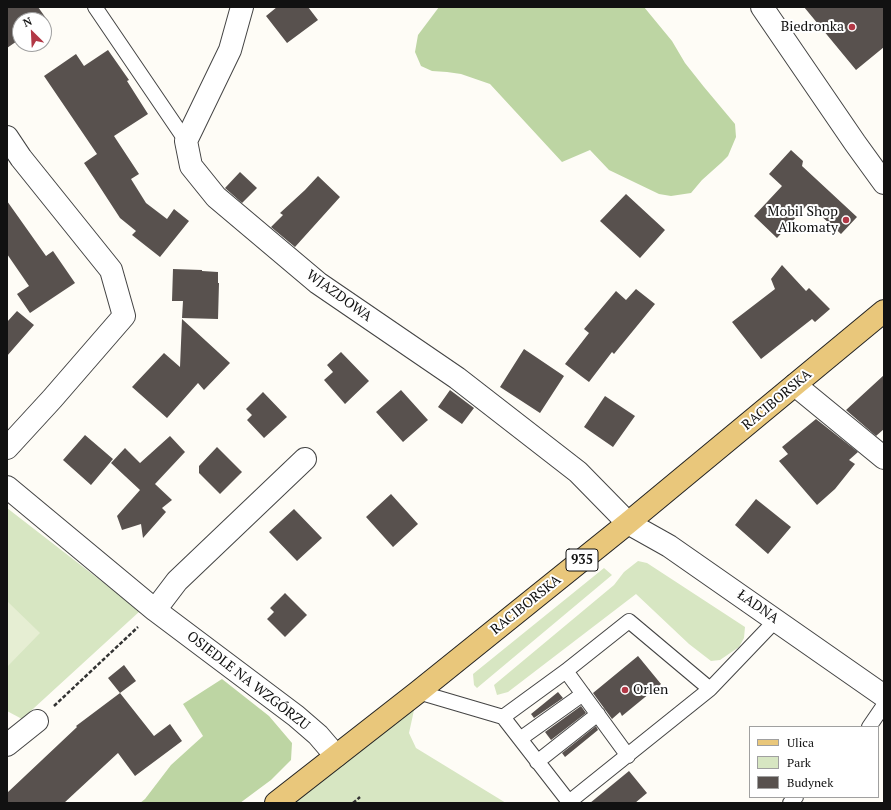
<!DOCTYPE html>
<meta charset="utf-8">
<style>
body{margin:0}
#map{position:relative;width:891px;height:810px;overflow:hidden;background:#fefcf6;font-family:"PT Serif",serif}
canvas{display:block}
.frame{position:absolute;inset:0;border:8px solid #111;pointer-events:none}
.legend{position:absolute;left:749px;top:726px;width:130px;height:72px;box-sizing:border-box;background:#fff;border:1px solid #a0a0a0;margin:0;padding:5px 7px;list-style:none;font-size:12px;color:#111}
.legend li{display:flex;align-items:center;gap:8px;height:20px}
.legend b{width:20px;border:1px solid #a0a0a0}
.north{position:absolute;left:12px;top:12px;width:40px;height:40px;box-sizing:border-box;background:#fff;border:1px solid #a0a0a0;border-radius:50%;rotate:336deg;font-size:11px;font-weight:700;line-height:16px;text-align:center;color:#111}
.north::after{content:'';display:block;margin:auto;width:14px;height:18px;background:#b23846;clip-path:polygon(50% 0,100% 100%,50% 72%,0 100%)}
</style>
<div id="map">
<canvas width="891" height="810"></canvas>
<div class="frame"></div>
<ul class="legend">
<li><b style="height:5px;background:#e9c77b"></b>Ulica</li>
<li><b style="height:11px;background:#d7e6c2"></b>Park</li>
<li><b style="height:11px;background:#58514e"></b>Budynek</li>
</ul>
<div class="north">N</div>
</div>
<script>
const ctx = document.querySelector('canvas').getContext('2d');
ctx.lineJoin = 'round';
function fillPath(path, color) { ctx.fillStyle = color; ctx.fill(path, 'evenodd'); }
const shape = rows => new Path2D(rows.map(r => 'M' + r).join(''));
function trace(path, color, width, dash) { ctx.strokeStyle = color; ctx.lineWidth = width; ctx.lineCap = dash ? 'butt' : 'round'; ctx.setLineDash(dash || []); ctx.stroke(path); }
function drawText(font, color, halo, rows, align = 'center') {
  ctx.font = font + ' "PT Serif",serif'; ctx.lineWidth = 4; ctx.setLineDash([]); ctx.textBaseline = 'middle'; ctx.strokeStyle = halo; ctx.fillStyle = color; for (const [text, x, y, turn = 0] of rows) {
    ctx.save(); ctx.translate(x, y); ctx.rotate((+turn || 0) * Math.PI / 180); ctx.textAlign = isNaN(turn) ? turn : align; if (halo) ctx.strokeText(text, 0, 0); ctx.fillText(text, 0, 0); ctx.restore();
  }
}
fillPath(shape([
 [7,508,140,611,22,719,7,711],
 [638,561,647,563,745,627,744,638,739,647,720,660,711,661,689,644,636,594,508,692,497,695,494,685,614,585,624,572],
 [604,568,612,575,477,688,474,685,473,674],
 [418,692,409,733,416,748,506,803,276,803]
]), '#d7e6c2');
fillPath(shape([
 [439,7,644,7,672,41,685,63,704,87,735,124,736,137,728,156,721,163,702,180,691,193,671,196,659,194,609,170,590,150,562,162,490,84,461,74,447,72,432,71,421,66,415,52,418,35],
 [222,679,269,716,292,743,291,760,271,780,240,803,140,803,145,799,171,765,203,736,183,704]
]), '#bdd5a3');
fillPath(shape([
 [7,601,40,633,7,667]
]), '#e6eed3');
fillPath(shape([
 [7,7,38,7,48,21,44,23,44,20,20,20,20,39,7,48],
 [277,7,308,7,318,20,287,43,266,16],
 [804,7,884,7,884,47,856,70],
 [108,50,129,80,127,81,148,114,114,136,139,174,131,179,146,203,167,219,174,209,189,221,160,257,132,235,136,231,120,218,94,178,84,163,97,154,44,76,76,54,84,66],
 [791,150,803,161,802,166,857,217,841,234,808,204,777,238,754,216,782,186,769,174],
 [240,172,257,188,242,203,225,188],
 [318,176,340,197,295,247,271,227,283,215,280,213,305,190],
 [626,194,665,230,640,258,600,221],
 [7,201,46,256,53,251,75,283,30,313,17,294,29,286,7,254],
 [782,265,806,291,809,288,830,309,815,322,812,319,761,359,732,322,775,289,771,279],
 [173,269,202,270,202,271,218,272,218,283,219,283,218,319,182,318,183,301,172,301],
 [636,289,655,304,614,354,612,352,589,382,565,364,589,333,584,329,616,291,626,300],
 [17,311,34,325,7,356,7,322],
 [182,319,230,363,204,390,198,383,167,418,132,387,164,353,180,367],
 [524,349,564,376,540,413,500,387],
 [341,352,369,381,345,404,324,380,333,372,327,365],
 [884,375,884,429,876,436,846,410],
 [401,390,428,420,403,442,376,412],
 [450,390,474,408,462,424,438,407],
 [263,392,287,417,264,438,247,420,252,415,246,409],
 [605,396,635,416,613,447,584,427],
 [816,419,858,452,849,460,855,464,835,489,817,505,779,461,788,454,782,447],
 [85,435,113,459,91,485,63,460],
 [170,436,185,452,155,484,172,500,162,508,166,512,143,538,141,524,122,530,117,516,140,490,111,463,125,448,140,463],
 [217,447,242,472,220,494,199,473,199,466],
 [391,494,418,524,393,547,366,517],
 [756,499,791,527,768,554,735,525],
 [294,509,322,538,297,561,269,532],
 [285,593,307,615,285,637,267,619,274,612,270,608],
 [638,656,661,684,622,716,620,712,612,719,593,693],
 [124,665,136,681,120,693,108,678],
 [558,692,563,698,534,718,531,714],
 [120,693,154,736,170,724,182,741,135,776,118,753,64,803,7,803,7,793,77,727,76,726],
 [581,706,586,713,551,740,545,732],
 [596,726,598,730,565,757,562,753],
 [629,771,647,793,635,803,590,803]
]), '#58514e');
const lane = shape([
 [95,7,186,141],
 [566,671,628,756],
 [418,692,503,717,566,671,629,621,710,689,776,620],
 [503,717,569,802,710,689],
 [869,727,884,705],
 [520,739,583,694],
 [537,762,598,714],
 [790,803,796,797]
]);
const street = shape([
 [242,7,230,50,186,141,191,166,216,197,318,283,457,378,578,472,628,523,669,546,884,696],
 [762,7,855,143,884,183],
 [7,137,21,158,111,270,124,316,52,399,7,448],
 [795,385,884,458],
 [7,487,155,610,296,716,318,735,336,756],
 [155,610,177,581,305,459],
 [7,745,37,721]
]);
const primary = shape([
 [276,803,418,692,628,523,884,311]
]);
trace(lane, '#444', 16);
trace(street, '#444', 24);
trace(primary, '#222', 24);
trace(shape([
 [54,706,138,627],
 [353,803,360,797]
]), '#333', 2.5, [4, 2]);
trace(lane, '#fff', 14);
trace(street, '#fff', 22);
trace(primary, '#e9c77b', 22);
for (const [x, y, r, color] of [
 [852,27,4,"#b23846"],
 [846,220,4,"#b23846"],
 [625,690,4,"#b23846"]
]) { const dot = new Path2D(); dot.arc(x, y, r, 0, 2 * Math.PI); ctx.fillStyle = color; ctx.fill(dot); trace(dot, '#fff', 1.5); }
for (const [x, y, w] of [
 [582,560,32]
]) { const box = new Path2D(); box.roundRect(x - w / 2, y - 11, w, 22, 3); ctx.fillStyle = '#fff'; ctx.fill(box); trace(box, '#111', 1); }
drawText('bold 13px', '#111', null, [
 ["935",582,560]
]);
drawText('14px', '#111', '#fff', [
 ["Biedronka",844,27],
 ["Mobil Shop",838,212],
 ["Alkomaty",838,228],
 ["Orlen",633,690,"left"]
], 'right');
drawText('14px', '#111', '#fff', [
 ["WJAZDOWA",339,296,36],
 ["RACIBORSKA",777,400,-40],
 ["RACIBORSKA",526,605,-39],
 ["ŁADNA",758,607,35],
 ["OSIEDLE NA WZGÓRZU",248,681,38]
]);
</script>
